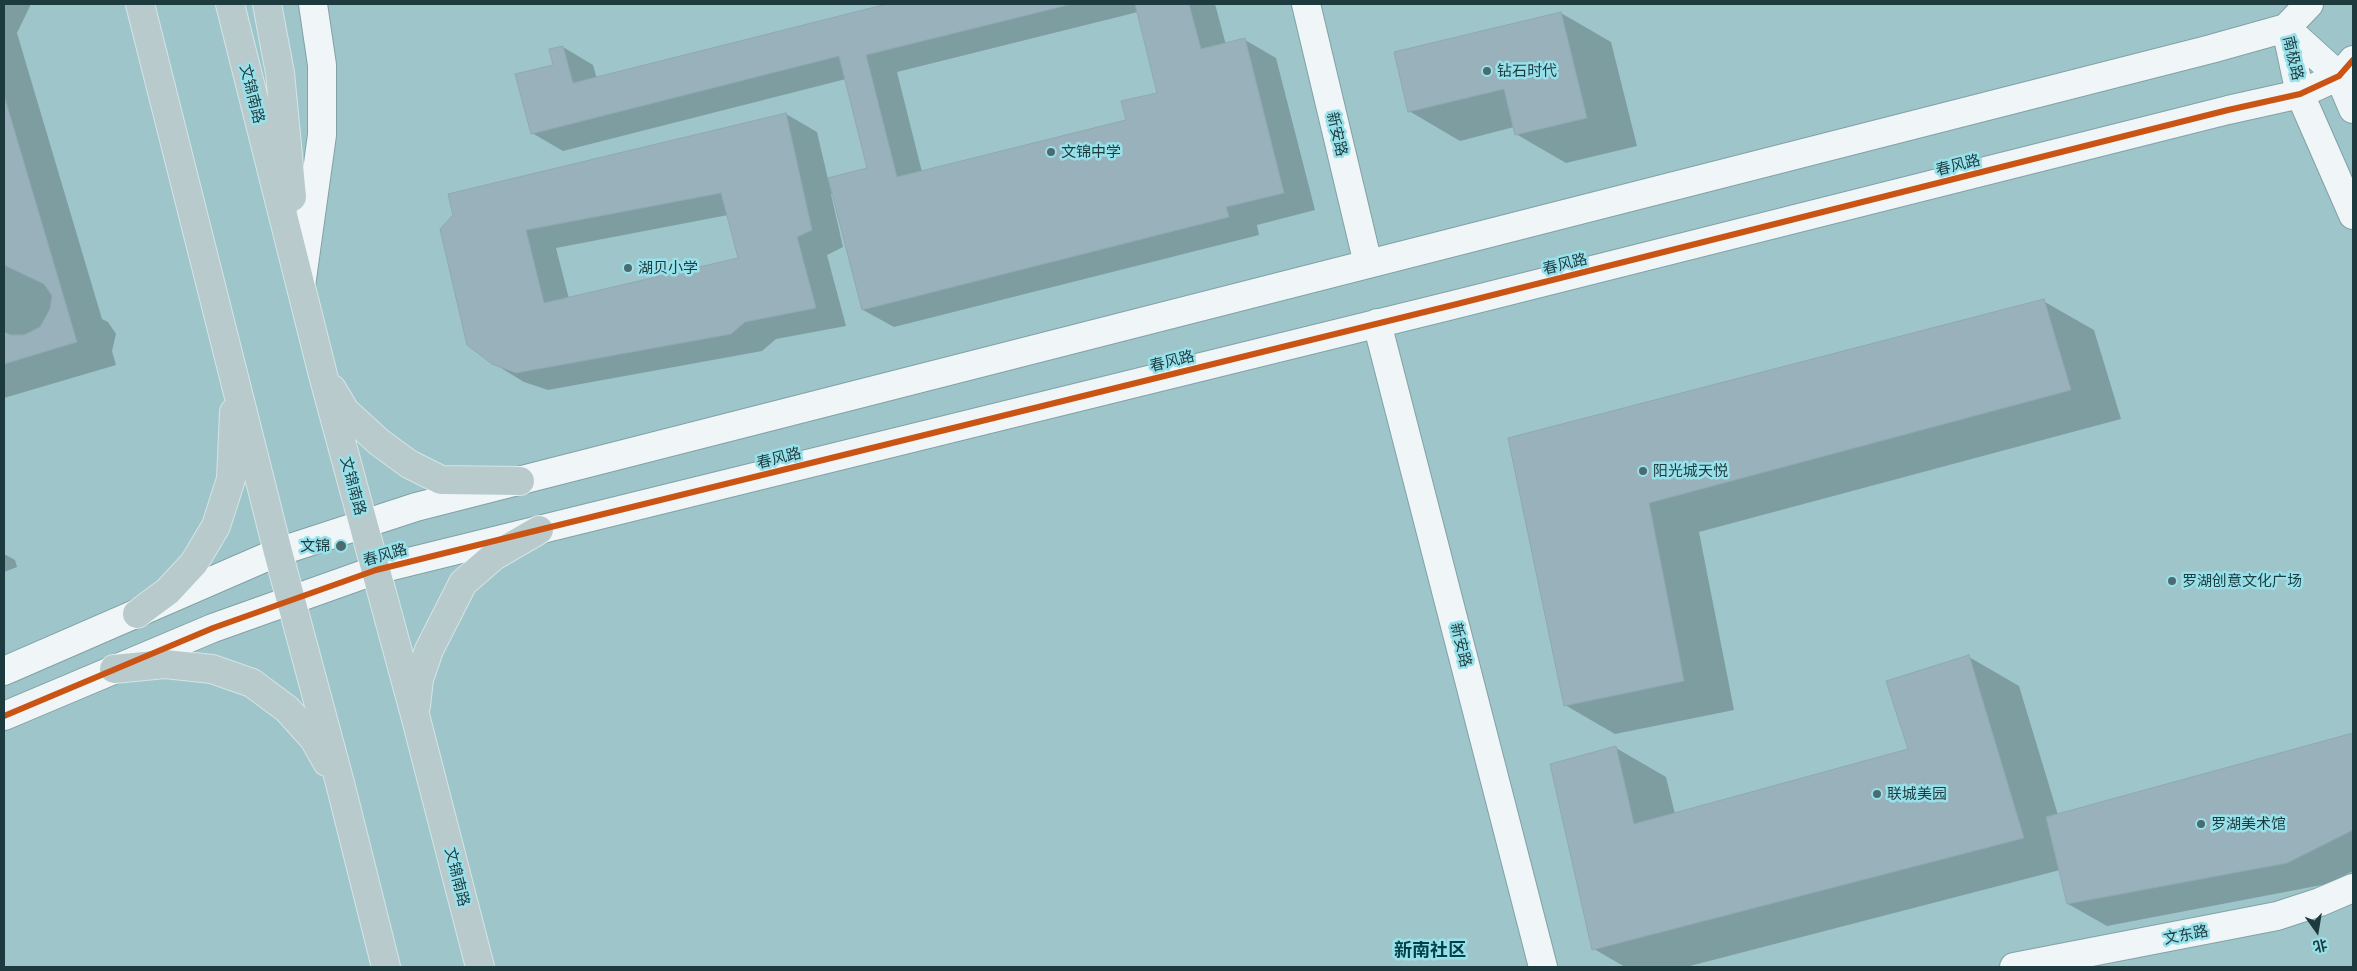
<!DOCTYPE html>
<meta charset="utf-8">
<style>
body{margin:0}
#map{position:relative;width:2357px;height:971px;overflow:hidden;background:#9dc5ca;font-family:Lato,"Noto Sans SC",sans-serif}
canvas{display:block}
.frame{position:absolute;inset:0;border:5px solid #1d3b3f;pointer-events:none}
.north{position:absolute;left:2292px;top:906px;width:50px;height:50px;-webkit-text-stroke:4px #98e1ea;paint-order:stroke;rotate:167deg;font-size:14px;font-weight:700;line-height:20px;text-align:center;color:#1d3b3f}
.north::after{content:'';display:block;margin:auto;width:18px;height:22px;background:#1d3b3f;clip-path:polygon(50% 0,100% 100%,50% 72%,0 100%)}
</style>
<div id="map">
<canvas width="2357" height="971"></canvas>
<div class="frame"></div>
<div class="north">北</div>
</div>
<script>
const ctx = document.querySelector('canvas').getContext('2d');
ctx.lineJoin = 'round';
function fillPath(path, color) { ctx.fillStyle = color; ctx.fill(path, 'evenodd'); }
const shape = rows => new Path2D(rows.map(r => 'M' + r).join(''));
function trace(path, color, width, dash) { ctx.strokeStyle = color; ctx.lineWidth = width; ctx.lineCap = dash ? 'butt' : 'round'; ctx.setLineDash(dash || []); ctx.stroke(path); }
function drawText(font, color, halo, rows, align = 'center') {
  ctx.font = font + ' Lato,"Noto Sans SC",sans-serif'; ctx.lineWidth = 5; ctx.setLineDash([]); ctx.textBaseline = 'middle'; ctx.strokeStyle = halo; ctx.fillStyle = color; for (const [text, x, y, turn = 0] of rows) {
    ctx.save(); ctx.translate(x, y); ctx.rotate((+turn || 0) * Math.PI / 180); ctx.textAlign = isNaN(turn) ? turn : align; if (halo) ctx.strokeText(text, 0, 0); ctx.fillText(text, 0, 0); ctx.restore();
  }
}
fillPath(shape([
 [4,4,31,4,17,33,102,319,108,322,116,334,112,351,116,365,4,398],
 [892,4,1215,4,1226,45,1245,40,1276,58,1315,210,1257,225,1259,235,894,327,863,310,833,194,831,194,843,247,827,255,846,326,776,339,762,351,548,390,524,382,493,363,450,195,786,114,817,132,828,179,869,169,846,79,563,151,532,133,563,47,593,65,597,79],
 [1138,12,1159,94,1127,121,922,172,897,72],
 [728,215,740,259,569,299,556,248],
 [1561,13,1611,42,1637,146,1566,163,1516,134,1514,127,1460,141,1409,111],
 [2043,301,2094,330,2121,419,1699,532,1734,710,1615,734,1565,705,1510,439],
 [4,554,15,560,17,567,4,572],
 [1969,657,2019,686,2058,815,2353,734,2353,871,2327,884,2107,926,2068,904,2060,870,1686,967,1625,967,1594,949,1616,748,1666,777,1675,814,1910,750]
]), '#0003');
const building = shape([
 [887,4,1072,4,866,55,897,177,1126,120,1121,101,1157,93,1135,4,1189,4,1201,49,1245,38,1284,193,1226,207,1229,217,862,310,828,178,867,168,839,56,531,134,515,74,553,65,549,49,563,46,573,83,887,4],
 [1561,12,1587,118,1515,135,1504,89,1408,112,1394,52,1561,12],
 [4,95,77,342,4,364,4,95],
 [786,113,812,230,797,237,816,308,745,322,731,334,516,373,492,364,467,345,440,229,453,215,448,194,786,113],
 [721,193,738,258,544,303,526,230,721,193],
 [4,265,44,284,52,296,50,309,40,327,24,335,11,335,4,332,4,265],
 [2044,299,2071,390,1649,503,1684,681,1564,706,1508,438,2044,299],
 [1969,655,2024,838,1592,950,1550,764,1616,746,1634,824,1908,749,1886,681,1969,655],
 [2353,733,2353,830,2287,863,2067,904,2046,817,2353,733]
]);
fillPath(building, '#99b1bb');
trace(building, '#91a7b3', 1);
const minor = shape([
 [1306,4,1368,264],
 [2286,28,2300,94,2353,215],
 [2286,28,2339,76,2353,109],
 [301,286,322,135,322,65,313,4],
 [1377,323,1543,967],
 [4,671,278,552,416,507,2211,49,2286,28,2309,4],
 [4,716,213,628,376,570,1453,305,2228,110,2300,94,2339,76,2353,60],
 [2014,967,2277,916,2320,902,2353,888]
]);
const highway = shape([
 [140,4,278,552,340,783,386,967],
 [230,4,323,375,415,715,480,967],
 [267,4,280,73,292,197],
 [332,389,345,411,379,442,409,464,441,480,520,481],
 [137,614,168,591,194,563,216,526,231,479,234,412],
 [114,669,165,664,212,669,252,683,287,709,314,739,327,762],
 [416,706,419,679,429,650,463,583,494,556,539,530]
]);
trace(minor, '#82a1a5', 30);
trace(highway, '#d3e5e7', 30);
trace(minor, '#f0f6f7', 28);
trace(highway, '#b8cacc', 28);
trace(shape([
 [4,716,213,628,376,570,1453,305,2228,110,2300,94,2339,76,2353,60]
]), '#ca5414', 6);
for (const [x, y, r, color] of [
 [1487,71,5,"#4a6b70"],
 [1051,152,5,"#4a6b70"],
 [628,268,5,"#4a6b70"],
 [1643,471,5,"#4a6b70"],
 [341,546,6,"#4a6b70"],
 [2172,581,5,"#4a6b70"],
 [1877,794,5,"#4a6b70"],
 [2201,824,5,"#4a6b70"]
]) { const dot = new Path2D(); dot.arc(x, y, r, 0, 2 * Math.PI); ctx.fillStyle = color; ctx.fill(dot); trace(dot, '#98e1ea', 2); }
drawText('15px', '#1d3b3f', '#98e1ea', [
 ["南极路",2293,58,77],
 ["文锦南路",252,94,76],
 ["新安路",1337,134,77],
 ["春风路",1958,165,-14],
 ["春风路",1565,264,-14],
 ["春风路",1172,361,-14],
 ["春风路",779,458,-14],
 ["文锦南路",353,486,75],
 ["春风路",385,555,-16],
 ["新安路",1461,645,76],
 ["文锦南路",457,877,76],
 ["文东路",2186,935,-11]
]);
drawText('15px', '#1d3b3f', '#98e1ea', [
 ["钻石时代",1497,71],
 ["文锦中学",1061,152],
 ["湖贝小学",638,268],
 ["阳光城天悦",1653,471],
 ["文锦",330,546,"right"],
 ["罗湖创意文化广场",2182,581],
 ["联城美园",1887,794],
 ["罗湖美术馆",2211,824]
], 'left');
drawText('bold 18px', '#004147', '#98e1ea', [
 ["新南社区",1430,950]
]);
</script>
